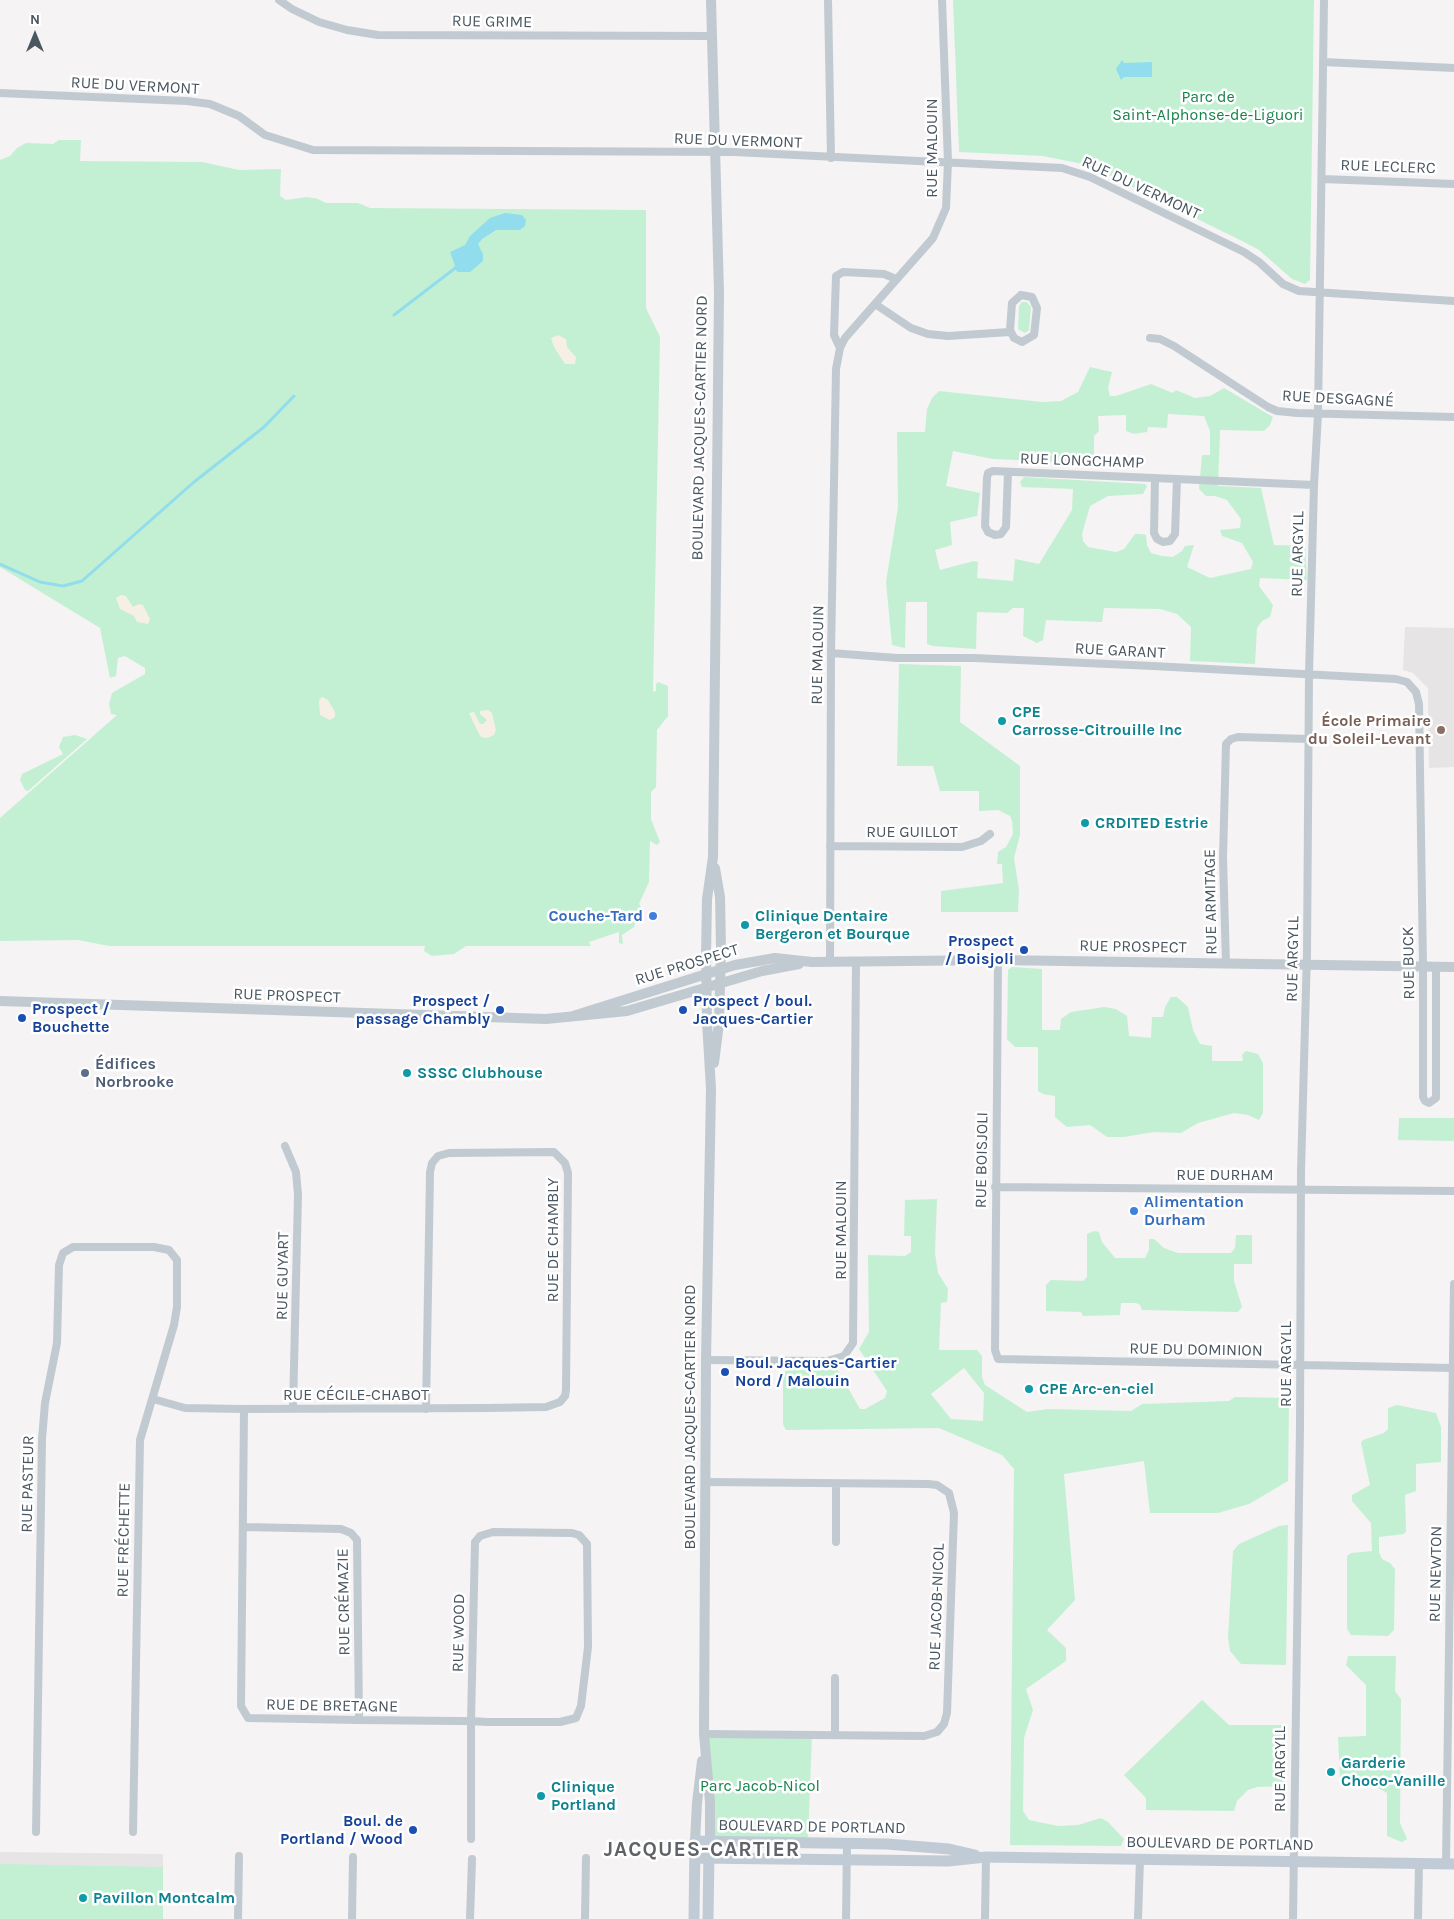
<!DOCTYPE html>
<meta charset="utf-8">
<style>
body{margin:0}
#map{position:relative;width:1454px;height:1919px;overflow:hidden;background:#f5f3f3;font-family:Karla,sans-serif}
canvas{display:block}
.north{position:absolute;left:10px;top:10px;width:50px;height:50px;-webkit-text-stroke:4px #fff;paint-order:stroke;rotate:0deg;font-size:14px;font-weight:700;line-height:20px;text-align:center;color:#4a5660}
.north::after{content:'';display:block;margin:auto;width:18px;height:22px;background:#4a5660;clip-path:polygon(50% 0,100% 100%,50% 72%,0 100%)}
</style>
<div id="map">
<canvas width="1454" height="1919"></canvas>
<div class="north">N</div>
</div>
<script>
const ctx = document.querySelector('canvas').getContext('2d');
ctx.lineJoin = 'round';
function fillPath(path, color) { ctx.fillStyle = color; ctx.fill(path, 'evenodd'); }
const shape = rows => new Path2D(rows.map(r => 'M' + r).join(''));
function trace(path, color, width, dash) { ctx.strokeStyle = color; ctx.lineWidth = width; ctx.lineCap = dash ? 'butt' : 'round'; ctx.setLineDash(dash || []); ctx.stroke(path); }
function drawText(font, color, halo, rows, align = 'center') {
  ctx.font = font + ' Karla,sans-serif'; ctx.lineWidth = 5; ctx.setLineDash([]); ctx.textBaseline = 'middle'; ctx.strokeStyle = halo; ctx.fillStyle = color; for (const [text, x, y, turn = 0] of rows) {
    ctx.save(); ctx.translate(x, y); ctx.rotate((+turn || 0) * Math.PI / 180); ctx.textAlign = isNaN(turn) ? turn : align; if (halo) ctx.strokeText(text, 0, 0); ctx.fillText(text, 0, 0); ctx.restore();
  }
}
fillPath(shape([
 [1405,627,1454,628,1454,767,1429,768,1428,688,1413,673,1403,670],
 [0,1852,163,1854,163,1919,0,1919]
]), '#e6e4e5');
fillPath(shape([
 [953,0,1314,0,1310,280,1305,284,1292,279,1259,250,1246,243,1088,165,1043,156,959,152],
 [59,140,81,140,80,161,202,162,239,170,281,169,280,196,286,200,307,197,318,199,326,203,358,203,370,208,646,210,646,308,660,337,653,692,656,691,656,684,658,682,668,686,668,716,657,730,656,787,651,792,651,819,660,842,657,845,650,841,649,882,639,904,641,907,634,927,622,935,623,944,619,943,619,932,589,942,591,946,466,946,454,954,432,956,424,951,425,946,109,946,78,940,0,941,0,818,117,715,111,714,109,704,112,693,145,674,145,668,125,656,118,658,116,676,110,678,100,628,0,567,0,160,10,156,17,148,26,143,53,144],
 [1022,302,1027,302,1031,307,1029,330,1025,333,1018,329,1019,306],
 [1090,367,1112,372,1108,388,1110,396,1116,396,1151,384,1173,393,1176,390,1195,398,1210,396,1224,388,1273,417,1270,425,1264,431,1220,430,1218,486,1261,488,1274,545,1305,546,1307,580,1260,578,1259,586,1273,605,1270,617,1262,621,1257,628,1255,664,1190,661,1191,627,1177,614,1160,609,1104,608,1102,622,1046,620,1043,640,1037,643,1023,636,1024,608,1013,608,1007,613,977,612,976,649,933,646,927,644,927,602,906,602,905,648,892,645,886,582,898,507,897,432,925,432,927,409,932,398,939,391,1042,402,1061,401,1078,392],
 [1168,414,1204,416,1210,431,1210,455,1202,455,1199,489,1206,496,1215,496,1227,500,1241,519,1240,528,1220,530,1222,536,1242,543,1253,562,1251,569,1210,578,1187,567,1194,545,1185,546,1182,551,1173,557,1162,556,1151,553,1147,545,1146,535,1141,534,1135,534,1124,549,1116,552,1088,547,1083,541,1082,534,1090,506,1108,496,1143,494,1147,486,1145,484,1024,477,1020,482,1022,487,1073,489,1072,510,1039,564,1015,559,1013,581,977,578,978,562,974,561,940,570,935,550,952,545,950,522,977,516,980,493,946,486,953,451,993,459,1086,463,1092,462,1094,456,1094,436,1099,431,1098,416,1126,415,1126,431,1134,434,1147,432,1148,427,1167,428],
 [899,664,961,666,960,722,1020,766,1020,835,1014,858,1019,890,1018,912,941,912,941,891,1003,883,1002,864,997,864,998,852,1006,847,1013,834,1012,821,1010,816,998,810,979,811,979,791,940,791,933,766,897,766],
 [75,735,87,739,28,791,25,790,20,780,22,774,63,754,59,747,63,737],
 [1012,967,1042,969,1042,1030,1060,1030,1061,1019,1071,1012,1104,1007,1116,1009,1127,1016,1129,1036,1151,1038,1152,1017,1163,1017,1165,1007,1171,997,1177,997,1188,1007,1193,1030,1200,1044,1212,1046,1212,1061,1243,1061,1242,1055,1246,1051,1258,1054,1263,1063,1263,1113,1259,1120,1248,1115,1234,1113,1198,1123,1181,1133,1154,1132,1124,1137,1107,1137,1090,1125,1067,1127,1055,1117,1055,1096,1043,1094,1038,1091,1038,1047,1015,1047,1007,1039,1008,970],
 [1399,1118,1454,1118,1454,1141,1398,1140],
 [937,1199,935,1253,938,1273,948,1289,947,1302,941,1303,939,1350,977,1350,982,1356,982,1377,985,1385,1027,1412,1048,1409,1131,1411,1142,1404,1229,1401,1235,1397,1287,1398,1289,1402,1288,1481,1249,1504,1218,1513,1150,1513,1144,1461,1064,1474,1075,1600,1047,1630,1066,1648,1066,1661,1026,1689,1033,1710,1024,1738,1023,1811,1029,1820,1058,1826,1078,1825,1101,1818,1108,1822,1124,1839,1121,1846,1010,1845,1014,1469,1002,1455,939,1428,786,1430,783,1424,783,1374,787,1370,820,1370,836,1367,860,1409,865,1409,885,1398,887,1391,859,1349,869,1332,868,1255,905,1256,911,1252,911,1236,904,1236,905,1200],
 [964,1368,984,1393,983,1421,951,1419,931,1394],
 [1094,1231,1099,1232,1102,1242,1115,1258,1145,1258,1149,1250,1149,1239,1154,1239,1164,1248,1178,1253,1231,1253,1235,1248,1236,1235,1252,1235,1252,1264,1234,1264,1234,1281,1242,1307,1238,1312,1142,1310,1140,1305,1136,1303,1121,1303,1120,1315,1083,1316,1081,1312,1046,1311,1046,1285,1051,1280,1083,1281,1087,1277,1087,1234],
 [1397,1405,1436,1413,1441,1427,1441,1462,1416,1464,1416,1491,1405,1495,1406,1531,1404,1534,1379,1537,1379,1552,1382,1559,1390,1563,1395,1569,1394,1630,1388,1636,1351,1635,1347,1629,1347,1556,1351,1553,1372,1551,1371,1523,1352,1501,1352,1495,1370,1485,1361,1443,1363,1440,1384,1433,1388,1429,1388,1408],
 [1288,1525,1286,1665,1241,1664,1230,1651,1228,1638,1233,1551,1239,1544,1279,1526],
 [1348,1656,1396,1656,1395,1691,1401,1699,1400,1823,1407,1839,1402,1842,1387,1836,1387,1793,1371,1784,1366,1778,1340,1778,1338,1737,1366,1736,1366,1685,1346,1665],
 [1202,1700,1229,1725,1285,1725,1285,1786,1257,1787,1248,1790,1237,1801,1234,1811,1146,1810,1146,1798,1124,1775],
 [704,1734,812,1735,808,1842,710,1841],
 [0,1864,163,1867,163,1919,0,1919]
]), '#c3f0d3');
fillPath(shape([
 [558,335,566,339,567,347,576,357,575,364,565,364,554,347,551,338],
 [121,595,126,596,133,607,139,604,143,605,150,619,148,624,137,622,134,616,120,609,116,598],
 [322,697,328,700,335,712,335,717,330,720,320,715,319,700],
 [488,710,492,713,496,730,494,735,487,738,481,737,478,732,469,713,474,712,480,724,483,724,487,720,480,714,480,711]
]), '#f5efe5');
fillPath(shape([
 [1122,60,1124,63,1152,62,1152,77,1124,77,1121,80,1116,69],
 [505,213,522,215,526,220,525,226,520,230,496,230,482,239,478,244,483,254,483,261,470,272,458,272,453,268,455,266,450,252,465,245,470,236,490,218]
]), '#91dced');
trace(shape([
 [394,315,454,269],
 [0,564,40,582,63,586,82,581,194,482,264,427,294,396]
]), '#91dced', 3);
trace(shape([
 [279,0,292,9,319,22,347,30,378,35,712,36],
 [828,0,831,158],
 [1323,62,1454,68],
 [0,93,187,101,210,104,239,116,265,135,313,150,734,152,1062,168,1090,177,1244,252,1259,262,1283,284,1299,291,1454,301],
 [1322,179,1454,184],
 [1021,295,1032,297,1037,308,1034,335,1022,342,1014,338,1010,330,1012,303,1021,295],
 [875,304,911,328,928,334,948,336,1010,332],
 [1150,338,1160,339,1174,346,1268,407,1277,411,1297,413,1454,417],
 [840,348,834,335,836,276,843,272,884,274,896,279],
 [1008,472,1006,527,1001,534,995,535,988,532,985,526,987,478,988,473,993,471,1314,485],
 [1155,478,1154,533,1157,539,1163,542,1170,541,1175,534,1177,479],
 [831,653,897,658,974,658,1153,666,1396,679,1407,682,1416,692,1419,704,1423,966,1423,1097,1425,1101,1429,1103,1436,1098,1436,967],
 [830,846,962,847,981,841,990,834],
 [998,960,995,1350,998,1359,1454,1368],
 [830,962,831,653,836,369,840,348,845,338,933,238,946,208,948,162,942,0],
 [1226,964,1223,857,1226,744,1231,739,1238,737,1309,739],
 [285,1146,296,1172,298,1195,293,1409],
 [995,1187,1454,1191],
 [706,1360,827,1361,844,1356,853,1343,856,961],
 [153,1399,185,1408,244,1409,488,1408,546,1407,560,1402,565,1396,566,1390,568,1173,565,1163,554,1152,449,1153,438,1156,432,1163,430,1172,426,1409],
 [244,1409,241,1706,248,1718,359,1720,456,1721,471,1721,487,1722,560,1722,576,1718,581,1706,588,1647,587,1544,579,1535,572,1533,493,1532,480,1536,475,1542,471,1721,471,1839],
 [244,1527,341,1529,351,1533,357,1540,359,1720],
 [836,1542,836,1484],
 [704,1734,924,1736,937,1732,944,1724,947,1713,954,1513,949,1493,937,1485,928,1484,706,1482],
 [835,1735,835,1678],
 [36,1832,42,1439,45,1403,57,1343,59,1265,63,1253,73,1247,154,1247,169,1250,177,1260,177,1307,174,1325,140,1440,133,1832],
 [1446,1864,1454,1284],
 [238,1919,239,1856],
 [352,1919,353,1857],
 [470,1919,472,1859],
 [585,1919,586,1858],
 [846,1919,847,1843],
 [985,1919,986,1857],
 [1138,1919,1140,1859],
 [1293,1919,1300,1426,1301,1171,1307,953,1309,674,1314,485,1318,414,1324,0],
 [1418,1919,1419,1863]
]), '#c1cad1', 8);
trace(shape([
 [0,1001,546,1019,627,1011,762,971,799,964],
 [573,1016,735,965,775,958,812,962,998,960,1454,967],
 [714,1063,719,1023,721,948,720,897,715,868],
 [695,1841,697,1803,702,1761],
 [710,1841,710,1802,704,1734,706,1360,711,1089,707,1022,706,956,707,899,713,857,719,293,711,0]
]), '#c1cad1', 10);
trace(shape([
 [695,1858,948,1861,986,1857,1454,1864],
 [694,1919,695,1841,887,1844,949,1849,975,1855],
 [708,1919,709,1850]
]), '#c1cbd5', 11);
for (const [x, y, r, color] of [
 [1002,721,5,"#0f9aa8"],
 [1441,730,5,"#8d6e63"],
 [1085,823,5,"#0f9aa8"],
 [653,916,5,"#3f7fe0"],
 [745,925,5,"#0f9aa8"],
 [1024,950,5,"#1a4fb4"],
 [500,1010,5,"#1a4fb4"],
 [683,1010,5,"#1a4fb4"],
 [22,1018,5,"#1a4fb4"],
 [85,1073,5,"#5c6f8a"],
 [407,1073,5,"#0f9aa8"],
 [1134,1211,5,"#3f7fe0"],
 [725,1372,5,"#1a4fb4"],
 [1029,1389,5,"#0f9aa8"],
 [1331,1772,5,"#0f9aa8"],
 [541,1796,5,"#0f9aa8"],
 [413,1830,5,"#1a4fb4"],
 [83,1898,5,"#0f9aa8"]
]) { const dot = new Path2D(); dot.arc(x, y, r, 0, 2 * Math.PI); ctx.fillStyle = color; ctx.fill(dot); trace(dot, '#fff', 2); }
drawText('16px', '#4a5660', '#fff', [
 ["RUE GRIME",492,22,1],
 ["RUE DU VERMONT",135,86,3],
 ["RUE DU VERMONT",738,141,2],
 ["RUE MALOUIN",932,148,-90],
 ["RUE LECLERC",1388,167,2],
 ["RUE DU VERMONT",1141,188,25],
 ["RUE DESGAGNÉ",1338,399,3],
 ["BOULEVARD JACQUES-CARTIER NORD",700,428,-89],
 ["RUE LONGCHAMP",1082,461,2],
 ["RUE ARGYLL",1298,554,-89],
 ["RUE GARANT",1120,651,3],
 ["RUE MALOUIN",818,655,-89],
 ["RUE GUILLOT",912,832],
 ["RUE ARMITAGE",1211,902,-91],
 ["RUE PROSPECT",1133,947,1],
 ["RUE ARGYLL",1293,959,-89],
 ["RUE BUCK",1409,963,-91],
 ["RUE PROSPECT",687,965,-17],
 ["RUE PROSPECT",287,996,2],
 ["RUE BOISJOLI",982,1160,-89],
 ["RUE DURHAM",1225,1175],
 ["RUE MALOUIN",841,1230,-90],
 ["RUE DE CHAMBLY",553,1240,-90],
 ["RUE GUYART",283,1276,-89],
 ["RUE DU DOMINION",1196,1350,1],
 ["RUE ARGYLL",1286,1364,-90],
 ["RUE CÉCILE-CHABOT",356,1395],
 ["BOULEVARD JACQUES-CARTIER NORD",690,1417,-90],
 ["RUE PASTEUR",28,1484,-89],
 ["RUE FRÉCHETTE",124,1540,-89],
 ["RUE NEWTON",1436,1574,-89],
 ["RUE CRÉMAZIE",344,1602,-91],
 ["RUE JACOB-NICOL",937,1607,-88],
 ["RUE WOOD",459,1633,-89],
 ["RUE DE BRETAGNE",332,1706,1],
 ["RUE ARGYLL",1280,1769,-90],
 ["BOULEVARD DE PORTLAND",812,1827,1],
 ["BOULEVARD DE PORTLAND",1220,1844,1]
]);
drawText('16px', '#18844c', '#fff', [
 ["Parc de",1208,97],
 ["Saint-Alphonse-de-Liguori",1208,115],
 ["Parc Jacob-Nicol",760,1786]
]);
drawText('bold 16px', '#0d838f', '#fff', [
 ["CPE",1012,712],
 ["Carrosse-Citrouille Inc",1012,730],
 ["CRDITED Estrie",1095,823],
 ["Clinique Dentaire",755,916],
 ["Bergeron et Bourque",755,934],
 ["SSSC Clubhouse",417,1073],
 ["CPE Arc-en-ciel",1039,1389],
 ["Garderie",1341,1763],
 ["Choco-Vanille",1341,1781],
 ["Clinique",551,1787],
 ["Portland",551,1805],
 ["Pavillon Montcalm",93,1898]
], 'left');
drawText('bold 16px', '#785e54', '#fff', [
 ["École Primaire",1431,721],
 ["du Soleil-Levant",1431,739]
], 'right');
drawText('bold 16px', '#366cbe', '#fff', [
 ["Couche-Tard",643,916],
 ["Alimentation",1144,1202,"left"],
 ["Durham",1144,1220,"left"]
], 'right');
drawText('bold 16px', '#164399', '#fff', [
 ["Prospect",1014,941],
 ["/ Boisjoli",1014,959],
 ["Prospect /",490,1001],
 ["passage Chambly",490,1019],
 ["Prospect / boul.",693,1001,"left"],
 ["Jacques-Cartier",693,1019,"left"],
 ["Prospect /",32,1009,"left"],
 ["Bouchette",32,1027,"left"],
 ["Boul. Jacques-Cartier",735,1363,"left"],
 ["Nord / Malouin",735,1381,"left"],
 ["Boul. de",403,1821],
 ["Portland / Wood",403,1839]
], 'right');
drawText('bold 16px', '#4e5e75', '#fff', [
 ["Édifices",95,1064],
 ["Norbrooke",95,1082]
], 'left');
ctx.letterSpacing = '1px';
drawText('bold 21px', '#5f6368', '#fff', [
 ["JACQUES-CARTIER",702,1850]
]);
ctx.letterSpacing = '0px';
</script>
